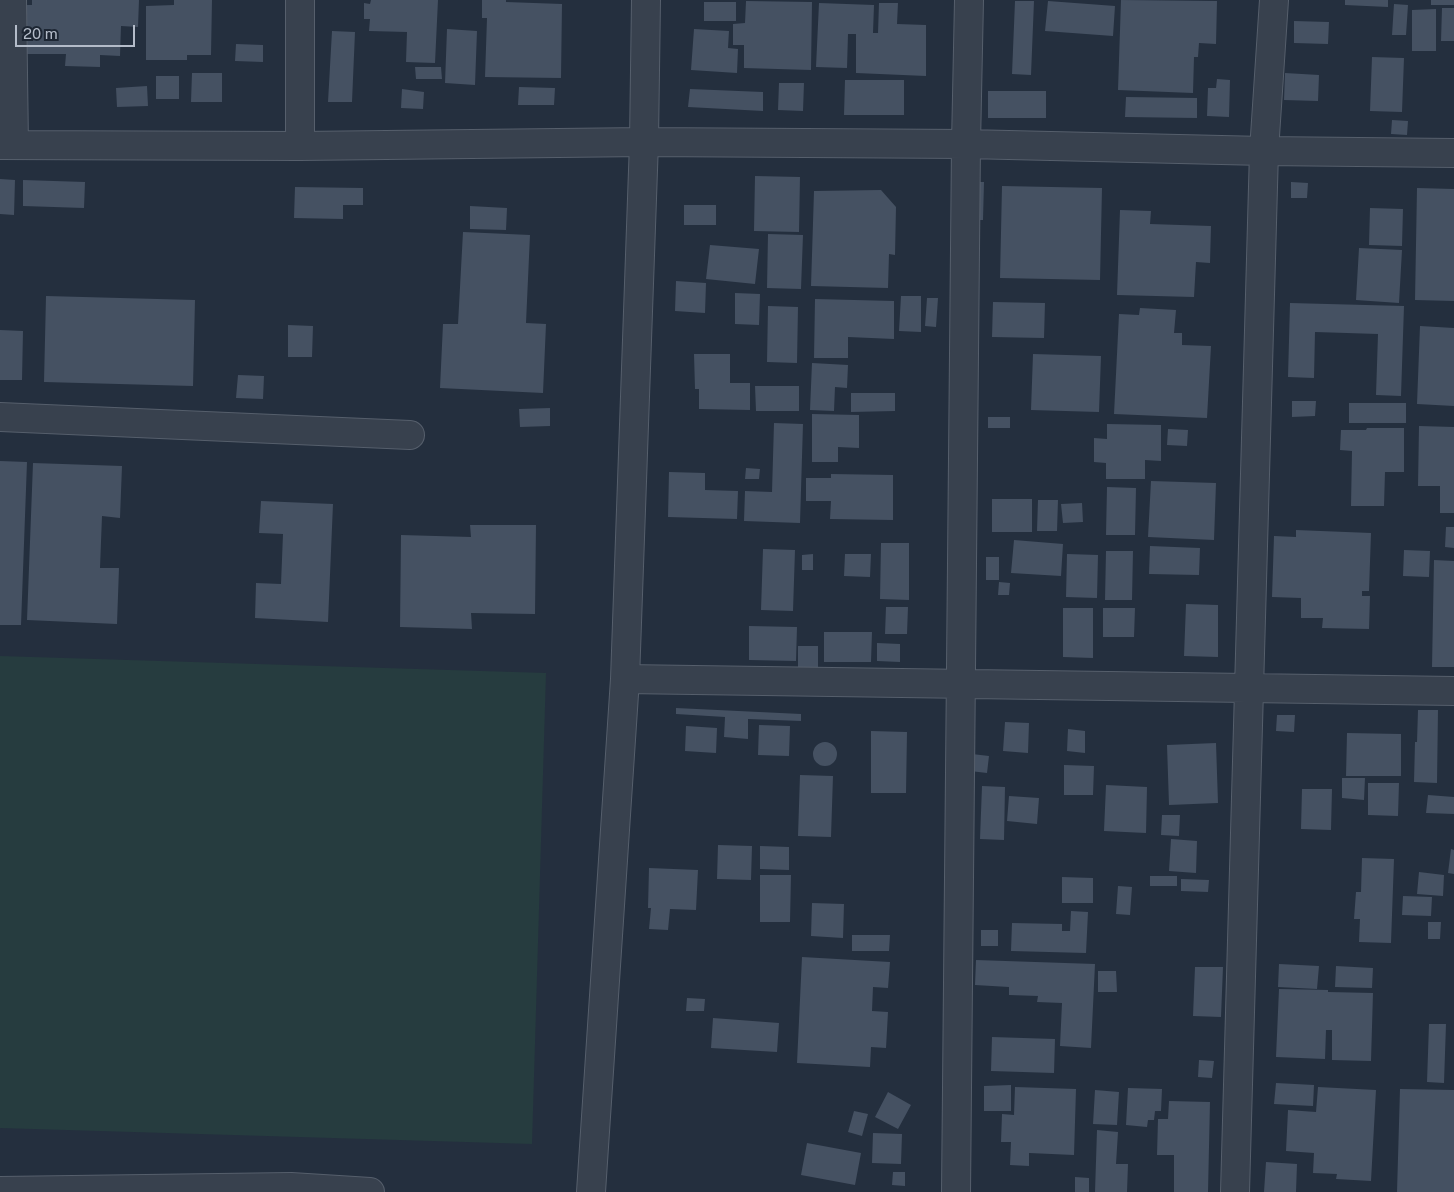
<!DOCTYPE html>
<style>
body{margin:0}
#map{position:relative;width:1454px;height:1192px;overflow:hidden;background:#242f3e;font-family:"Public Sans",sans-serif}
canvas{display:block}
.scale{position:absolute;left:15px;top:25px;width:120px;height:22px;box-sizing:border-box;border:2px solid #b4bcc9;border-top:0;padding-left:6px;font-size:15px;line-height:18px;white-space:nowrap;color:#b4bcc9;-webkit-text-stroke:4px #1d2633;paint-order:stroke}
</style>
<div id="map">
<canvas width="1454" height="1192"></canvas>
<div class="scale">20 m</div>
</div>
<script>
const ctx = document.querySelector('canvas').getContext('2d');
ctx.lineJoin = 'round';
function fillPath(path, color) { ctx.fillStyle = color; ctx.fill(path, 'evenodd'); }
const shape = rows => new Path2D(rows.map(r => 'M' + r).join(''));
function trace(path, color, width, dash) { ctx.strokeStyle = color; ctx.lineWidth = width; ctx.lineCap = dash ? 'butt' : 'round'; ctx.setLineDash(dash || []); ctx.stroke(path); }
fillPath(shape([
 [0,656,546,673,532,1144,0,1128]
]), '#263c3f');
fillPath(shape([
 [32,0,139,0,138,27,121,26,120,56,100,55,100,67,65,66,66,54,23,54,24,5,32,5],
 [174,0,212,0,211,55,187,55,187,60,146,60,146,6,174,5],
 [371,0,438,0,435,63,406,62,407,32,369,31,370,19,364,19,364,3,370,4],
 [482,0,506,0,506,2,562,4,561,78,485,77,487,18,482,18],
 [1121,0,1217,1,1216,44,1199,43,1198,57,1194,57,1193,93,1118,90],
 [1345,0,1388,0,1388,7,1345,5],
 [1431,0,1454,0,1454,5,1431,5],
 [746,1,812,2,811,70,744,68,744,45,733,45,733,24,745,23],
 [1015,1,1034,1,1031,75,1012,74],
 [1048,1,1115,6,1113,36,1045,31],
 [704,2,736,2,736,21,704,21],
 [819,3,874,5,873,33,878,33,879,3,898,3,897,24,926,25,926,76,856,73,856,34,848,34,847,68,816,67],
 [1394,4,1408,5,1406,35,1392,35],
 [1442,8,1454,8,1454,41,1441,41],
 [1436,9,1436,51,1412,51,1412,10],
 [1294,21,1329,22,1328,44,1294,43],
 [447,29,477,31,475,85,445,83],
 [694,29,729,31,728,48,738,49,737,73,691,70],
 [332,31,355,32,352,102,328,102],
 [236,44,263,45,263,62,235,61],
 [1372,57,1404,58,1402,112,1370,111],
 [415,67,441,67,442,79,416,79],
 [192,73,222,73,222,102,191,102],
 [1285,73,1319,75,1318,101,1284,100],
 [156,76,179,76,179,99,156,99],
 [1217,79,1230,80,1229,117,1207,116,1208,88,1216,88],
 [845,80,904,80,904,115,844,115],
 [779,83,804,83,803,111,778,110],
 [147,86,148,106,117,107,116,88],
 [519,87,555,88,554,105,518,105],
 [402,89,424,92,423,109,401,108],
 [690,89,763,92,763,111,688,107],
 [988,91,1046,91,1046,118,988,118],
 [1126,97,1197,98,1197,118,1125,117],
 [1392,120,1408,121,1407,135,1391,134],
 [755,176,800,177,799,232,754,231],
 [0,179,15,180,14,215,0,214],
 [23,180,85,182,84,208,23,206],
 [976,182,984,182,983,220,974,220],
 [1291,182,1308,183,1307,198,1291,198],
 [1002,186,1102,188,1100,280,1000,278],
 [295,187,363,188,363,205,343,205,343,219,294,218],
 [1417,188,1454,189,1454,301,1415,300],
 [881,190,896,207,895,255,889,254,888,288,811,286,814,191],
 [684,205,716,205,716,225,684,225],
 [470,206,507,208,506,230,470,229],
 [1370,208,1403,209,1402,246,1369,245],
 [1120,210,1151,211,1150,224,1211,226,1210,263,1196,262,1194,297,1117,295],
 [463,232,530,235,526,323,546,324,543,393,440,388,443,324,458,324],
 [768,234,803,235,801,289,767,288],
 [710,245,759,249,755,284,706,279],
 [1359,248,1402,250,1399,303,1356,300],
 [676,281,706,283,705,313,675,311],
 [735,293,760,294,759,325,735,324],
 [46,296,195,300,193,386,44,382],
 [901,296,921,296,921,332,899,331],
 [927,298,938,298,936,327,925,326],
 [815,299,894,301,894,339,848,337,848,358,814,358],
 [993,302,1045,303,1044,338,992,337],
 [1290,303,1404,306,1401,396,1376,395,1378,334,1315,332,1314,378,1288,377],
 [768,306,798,307,797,363,767,362],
 [1140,308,1176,310,1174,333,1182,333,1182,345,1211,346,1207,418,1114,414,1119,314,1139,315],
 [288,325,313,326,312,357,288,357],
 [1420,326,1454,328,1454,406,1417,404],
 [0,330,23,331,22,380,0,380],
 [694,354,730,354,730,383,750,383,750,410,699,409,699,389,695,389],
 [1033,354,1101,356,1099,412,1031,410],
 [812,363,848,365,847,388,835,387,834,411,810,410],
 [238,375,264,376,263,399,236,398],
 [755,386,799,386,799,411,756,411],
 [851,393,895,393,895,411,851,412],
 [1292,401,1316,401,1315,416,1292,417],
 [1349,403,1406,403,1406,423,1349,423],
 [550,408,550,426,520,427,519,409],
 [812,414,859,415,859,448,838,447,838,462,812,462],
 [988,417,1010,417,1010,428,988,428],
 [774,423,803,424,800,523,744,521,745,491,772,492],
 [1107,424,1161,425,1161,461,1145,460,1145,479,1106,479,1106,463,1094,462,1094,438,1107,439],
 [1419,426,1454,427,1454,513,1440,513,1440,486,1418,486],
 [1367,428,1404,428,1404,472,1385,472,1384,506,1351,506,1352,451,1340,450,1341,430,1366,430],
 [1168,429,1188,430,1187,446,1167,445],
 [0,461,27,462,21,625,0,625],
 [33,463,122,466,120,518,102,516,100,568,119,568,117,624,27,620],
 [746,468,760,469,759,479,745,479],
 [669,472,705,473,705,490,738,491,737,519,668,517],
 [831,474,893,475,893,520,830,519,831,501,806,501,806,478,831,478],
 [1151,481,1216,483,1214,540,1148,537],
 [1107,487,1136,488,1135,535,1106,535],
 [992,499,1032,499,1032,532,992,532],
 [1038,500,1058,500,1057,531,1037,531],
 [261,501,333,504,328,622,255,618,256,583,281,584,283,534,259,533],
 [1082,503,1083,522,1063,523,1061,504],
 [470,525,536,525,535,614,471,613,472,629,400,627,401,535,471,537],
 [1446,527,1454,527,1454,548,1445,547],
 [1296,530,1371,533,1369,591,1362,591,1362,596,1370,596,1369,629,1322,628,1323,618,1301,618,1301,598,1272,597,1274,536,1296,537],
 [1014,540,1063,544,1061,576,1011,573],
 [881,543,909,543,909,600,880,599],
 [1150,546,1200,548,1199,575,1149,574],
 [763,549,795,550,793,611,761,610],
 [1404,550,1430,551,1429,577,1403,576],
 [1106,551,1133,551,1132,600,1105,600],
 [813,554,813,570,802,570,802,555],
 [845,554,871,554,870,577,844,576],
 [1067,554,1098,555,1097,598,1066,597],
 [986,557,999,557,999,580,986,580],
 [1434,560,1454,561,1454,667,1432,667],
 [999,582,1010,583,1009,595,998,595],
 [1186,604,1218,605,1218,657,1184,656],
 [886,607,908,607,907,634,885,634],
 [1063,608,1093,608,1093,658,1063,657],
 [1103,608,1135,608,1134,637,1103,637],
 [749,626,797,627,796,661,749,660],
 [824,632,872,632,871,662,824,662],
 [877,643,900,644,900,662,877,661],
 [798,646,818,646,818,678,798,678],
 [676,708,801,714,801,721,748,719,748,739,724,737,725,717,676,714],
 [1418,710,1438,710,1437,783,1414,782,1415,742,1417,742],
 [1277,715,1295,715,1294,732,1276,731],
 [1005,722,1029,723,1028,753,1003,751],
 [759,725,790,726,789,756,758,755],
 [686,726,717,728,716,753,685,751],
 [1068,729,1085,731,1085,753,1067,751],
 [871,731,907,732,906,793,871,793],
 [1347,733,1401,734,1401,776,1346,776],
 '813 754a12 12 0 1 1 24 0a12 12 0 1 1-24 0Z',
 [1216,743,1218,803,1169,805,1167,745],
 [972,754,989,756,987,773,970,771],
 [1064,765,1094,766,1093,795,1064,795],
 [800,775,833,776,831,837,798,836],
 [1342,778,1365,778,1364,800,1342,798],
 [1368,783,1399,783,1398,816,1368,815],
 [1106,785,1147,787,1146,833,1104,831],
 [982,786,1005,787,1004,840,980,839],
 [1302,789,1332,789,1331,830,1301,829],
 [1428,795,1454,797,1454,814,1426,813],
 [1009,796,1039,798,1037,824,1007,821],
 [1162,815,1180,815,1179,836,1161,835],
 [1171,839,1197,841,1196,873,1169,871],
 [718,845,752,846,751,880,717,879],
 [760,846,789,847,789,870,760,869],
 [1451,849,1454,850,1454,874,1448,873],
 [1362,858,1394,859,1391,943,1359,942,1360,919,1354,919,1356,892,1361,892],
 [649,868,698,870,696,910,670,909,668,930,649,929,651,908,648,908],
 [1419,872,1444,875,1443,896,1417,894],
 [760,875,791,875,790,922,760,922],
 [1150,876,1177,876,1177,886,1150,886],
 [1062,877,1093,878,1093,903,1062,903],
 [1181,879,1209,880,1208,892,1181,891],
 [1118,886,1132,887,1130,915,1116,914],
 [1403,896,1432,897,1431,916,1402,915],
 [812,903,844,904,843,938,811,936],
 [1071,911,1088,912,1086,953,1011,951,1012,923,1062,924,1062,931,1070,931],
 [1428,922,1441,922,1440,939,1428,939],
 [981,930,998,930,998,946,981,946],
 [852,935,890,935,889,951,852,951],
 [802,957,890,962,888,988,873,987,872,1011,888,1012,886,1048,871,1047,870,1067,797,1063],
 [976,960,1095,964,1091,1048,1060,1046,1062,1003,1037,1002,1038,996,1009,995,1009,987,975,985],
 [1279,964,1319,966,1317,989,1278,987],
 [1336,966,1373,968,1372,988,1335,987],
 [1195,967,1223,967,1221,1017,1193,1016],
 [1098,971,1116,971,1117,992,1098,992],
 [1279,989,1328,990,1328,992,1373,993,1371,1061,1332,1060,1332,1030,1326,1030,1325,1059,1276,1057],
 [687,998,705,999,704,1011,686,1011],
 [713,1018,779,1023,777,1052,711,1048],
 [1429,1024,1446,1024,1444,1083,1427,1082],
 [992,1037,1055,1039,1054,1073,991,1071],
 [1199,1060,1214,1061,1212,1078,1198,1077],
 [1276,1083,1314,1085,1313,1106,1274,1104],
 [1011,1085,1011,1111,984,1111,984,1086],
 [1015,1087,1076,1089,1074,1155,1029,1153,1029,1166,1010,1165,1011,1142,1001,1142,1002,1114,1014,1115],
 [1318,1087,1376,1090,1371,1181,1336,1179,1337,1174,1313,1173,1314,1153,1286,1151,1288,1110,1316,1112],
 [1128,1088,1162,1089,1161,1111,1155,1111,1154,1120,1148,1120,1147,1127,1126,1125],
 [1400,1089,1454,1090,1454,1192,1397,1192],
 [1095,1090,1119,1092,1117,1125,1093,1124],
 [888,1092,911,1105,898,1129,875,1117],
 [1169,1101,1210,1102,1208,1192,1174,1192,1174,1155,1157,1155,1158,1119,1168,1119],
 [854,1111,868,1114,862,1136,848,1132],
 [1097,1130,1118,1132,1116,1164,1128,1164,1127,1192,1095,1192],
 [873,1133,902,1134,901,1164,872,1163],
 [807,1143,861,1153,855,1185,801,1175],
 [1266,1162,1297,1164,1296,1192,1264,1192],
 [893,1172,905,1172,905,1186,892,1185],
 [1075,1177,1089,1178,1089,1192,1075,1192]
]), '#455162');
const street = shape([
 [12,0,14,145],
 [0,145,300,146,644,142,966,144,1264,151,1454,153],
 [300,146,300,0],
 [0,417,410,435],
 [625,679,1454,691],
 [0,1191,291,1187,370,1192],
 [591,1192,625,679,644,142,646,0],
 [956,1192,966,144,969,0],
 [1235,1192,1264,151,1274,0]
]);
trace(street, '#565f6c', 30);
trace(street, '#38414e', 28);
</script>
